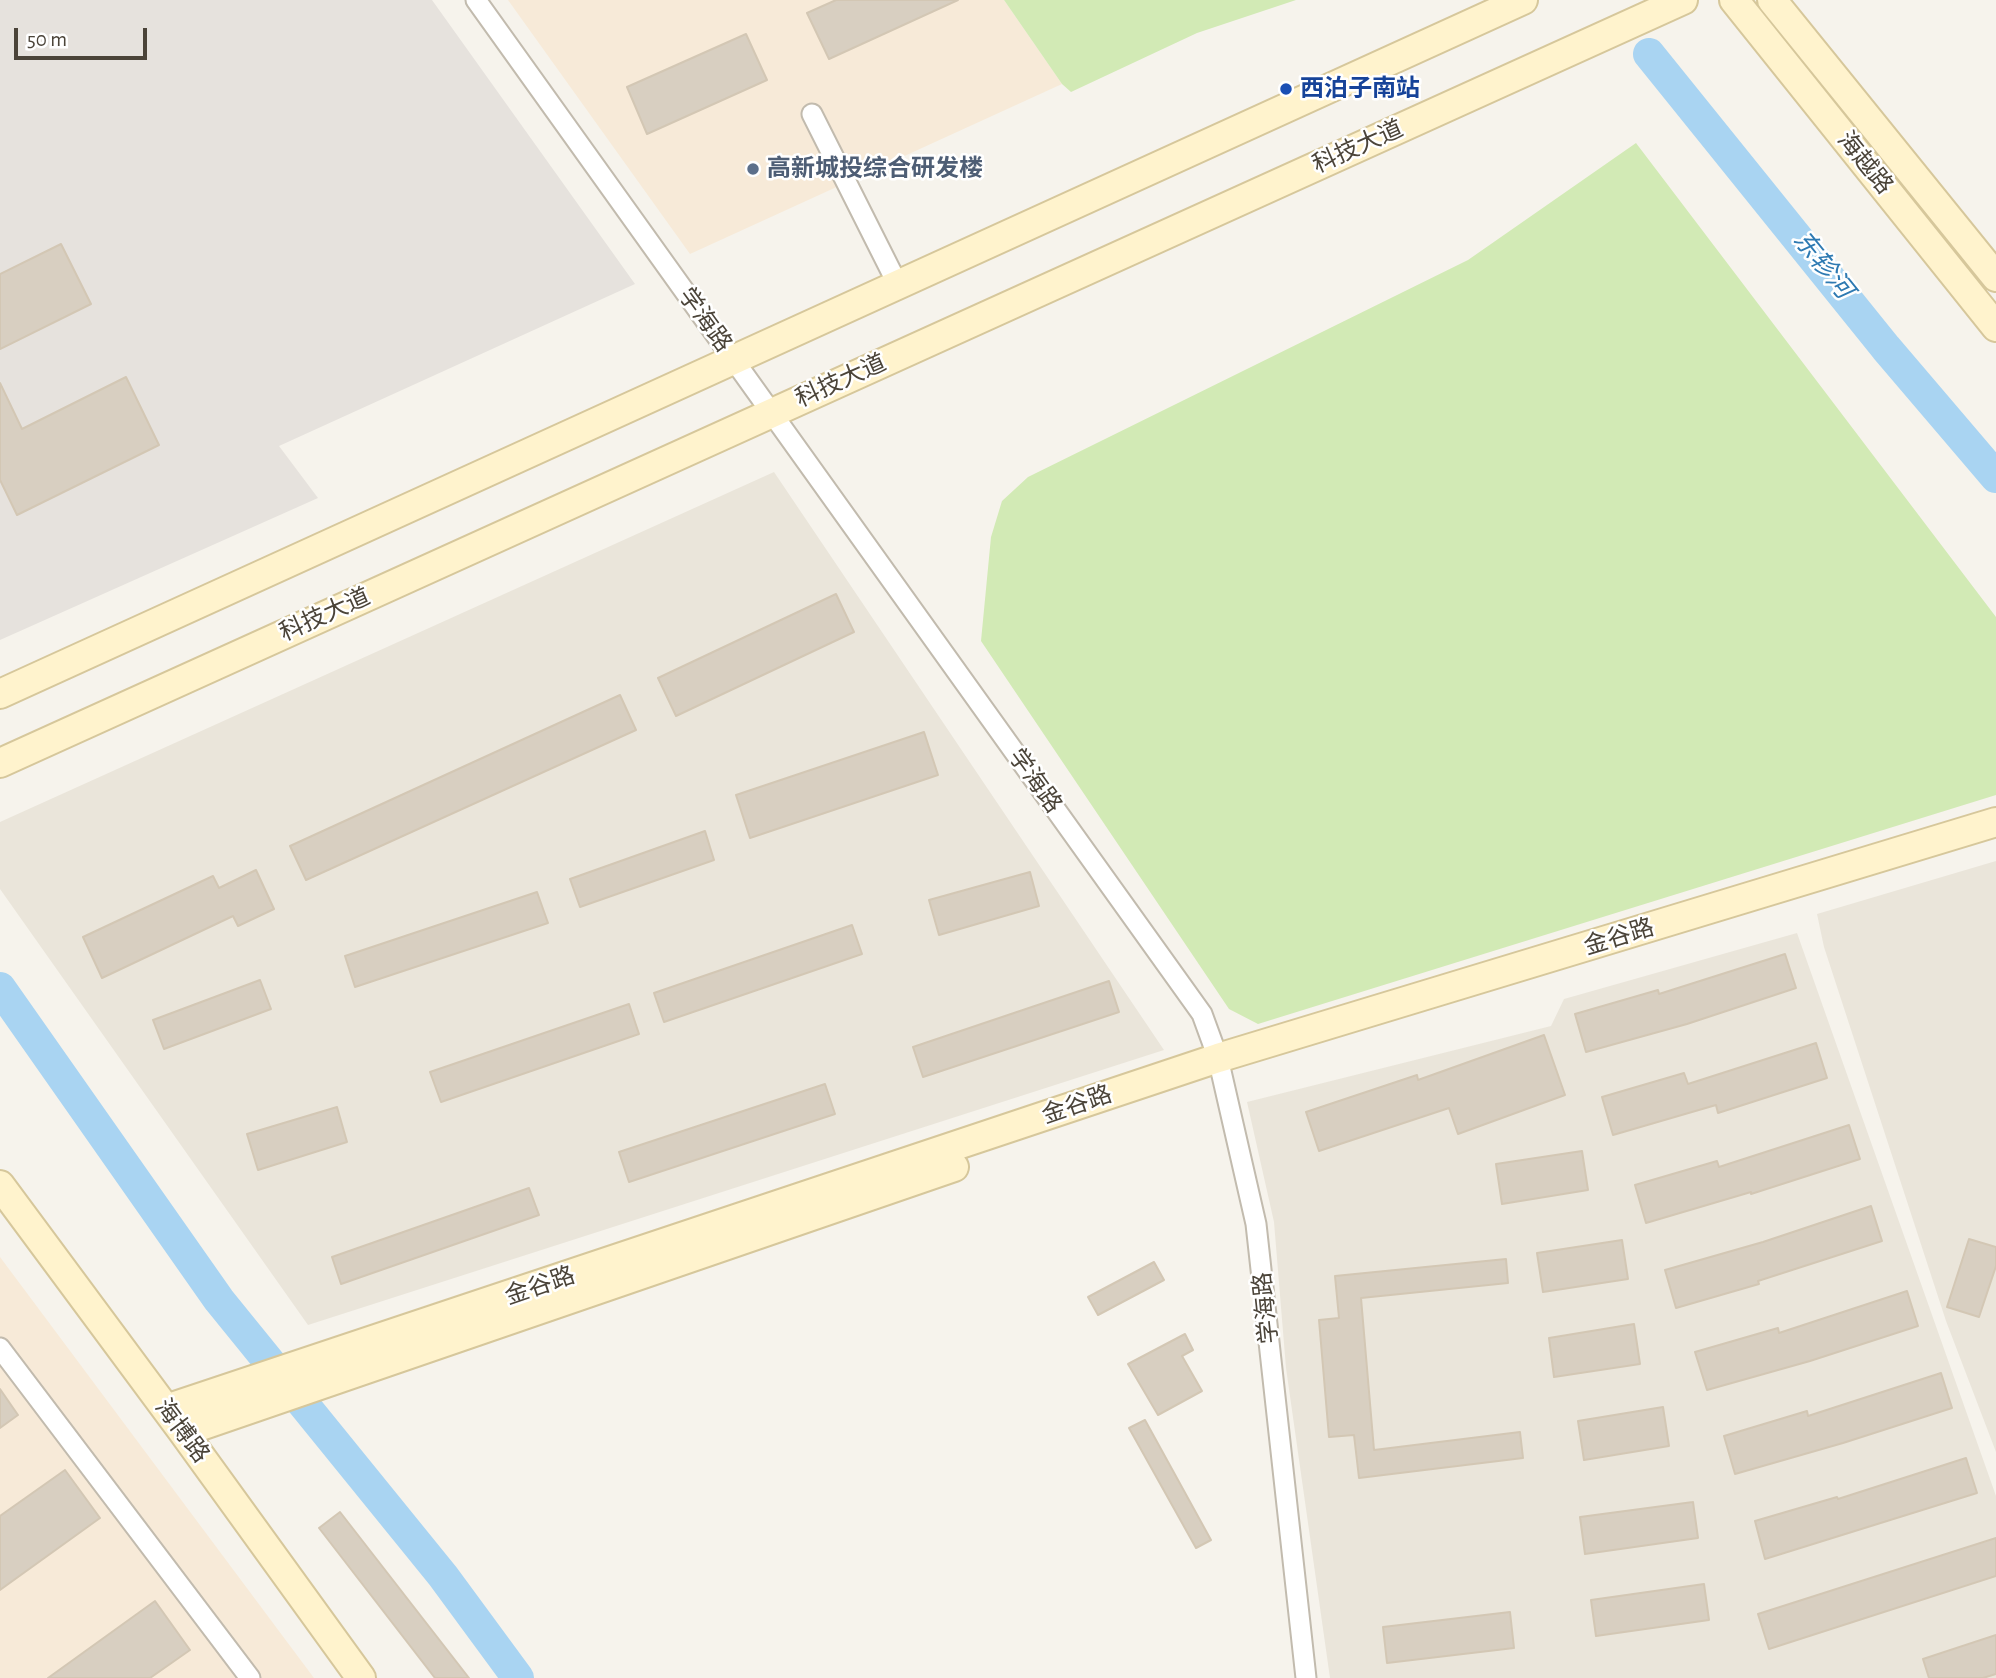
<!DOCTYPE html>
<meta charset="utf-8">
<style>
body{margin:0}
#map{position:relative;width:1996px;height:1678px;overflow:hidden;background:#f6f3ec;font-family:"Alegreya Sans",sans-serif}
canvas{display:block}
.scale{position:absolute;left:14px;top:28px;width:133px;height:32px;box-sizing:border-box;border:4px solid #4b4439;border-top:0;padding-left:9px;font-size:21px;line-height:24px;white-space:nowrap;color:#4b4439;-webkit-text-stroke:5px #fff;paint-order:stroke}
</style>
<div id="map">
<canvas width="1996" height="1678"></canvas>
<div class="scale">50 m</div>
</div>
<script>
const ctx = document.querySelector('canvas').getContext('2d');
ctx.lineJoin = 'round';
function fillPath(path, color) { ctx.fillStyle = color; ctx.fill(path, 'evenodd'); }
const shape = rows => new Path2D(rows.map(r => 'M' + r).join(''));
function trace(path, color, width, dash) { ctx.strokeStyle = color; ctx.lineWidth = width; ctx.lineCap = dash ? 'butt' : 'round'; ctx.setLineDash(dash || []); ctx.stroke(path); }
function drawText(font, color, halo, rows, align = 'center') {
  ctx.font = font + ' "Alegreya Sans","Noto Sans SC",sans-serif'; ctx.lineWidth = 5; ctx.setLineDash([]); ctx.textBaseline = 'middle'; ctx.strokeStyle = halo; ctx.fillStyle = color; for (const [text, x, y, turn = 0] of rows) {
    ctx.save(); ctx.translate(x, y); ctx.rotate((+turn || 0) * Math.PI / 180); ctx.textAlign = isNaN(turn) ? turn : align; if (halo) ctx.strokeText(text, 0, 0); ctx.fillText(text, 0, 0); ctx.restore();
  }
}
fillPath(shape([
 [774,472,1164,1050,308,1325,0,889,0,822],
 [1996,861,1996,1452,1946,1321,1824,947,1817,914],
 [1797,933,1996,1496,1996,1678,1330,1678,1286,1368,1274,1222,1247,1102,1551,1026,1564,999]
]), '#eae5da');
fillPath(shape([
 [508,0,1004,0,1062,84,690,254],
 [0,1257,314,1678,0,1678]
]), '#f7ead8');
fillPath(shape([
 [0,0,432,0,635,284,279,446,318,498,0,640]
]), '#e6e2dd');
fillPath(shape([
 [1004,0,1296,0,1197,33,1071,92,1062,84],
 [1636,143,1996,617,1996,795,1258,1024,1229,1009,981,641,991,537,1002,501,1028,477,1468,260]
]), '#d2eab5');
trace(shape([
 [1649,54,1886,348,1996,477],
 [0,988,219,1300,443,1576,518,1678]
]), '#a9d4f2', 32);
const building = shape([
 [836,0,958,0,829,59,807,13,836,0],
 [746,34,767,80,647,134,627,87,746,34],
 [61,244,91,304,0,349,0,274,61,244],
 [126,377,159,445,17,515,0,480,0,383,22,429,126,377],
 [836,594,854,632,676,716,658,678,836,594],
 [620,695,636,730,306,880,290,846,620,695],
 [924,732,938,775,750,838,736,795,924,732],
 [705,831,714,860,580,907,570,879,705,831],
 [256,870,274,909,238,926,233,916,102,978,83,937,213,876,219,888,256,870],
 [1030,872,1039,906,939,935,929,900,1030,872],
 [537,892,548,923,355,987,345,956,537,892],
 [852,925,862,954,664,1022,654,993,852,925],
 [1785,954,1796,988,1687,1024,1586,1052,1575,1014,1658,990,1659,994,1785,954],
 [260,980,271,1009,164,1049,153,1020,260,980],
 [1109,981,1119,1012,923,1077,913,1047,1109,981],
 [629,1004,639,1034,441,1102,430,1072,629,1004],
 [1544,1035,1565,1095,1458,1134,1449,1108,1319,1151,1306,1112,1417,1075,1418,1080,1544,1035],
 [1816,1043,1827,1078,1718,1113,1716,1105,1613,1135,1602,1097,1684,1073,1688,1084,1816,1043],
 [825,1084,835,1114,629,1182,619,1152,825,1084],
 [337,1107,347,1142,258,1170,247,1134,337,1107],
 [1849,1125,1860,1159,1751,1194,1751,1192,1646,1223,1635,1185,1717,1161,1719,1167,1849,1125],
 [1582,1151,1588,1190,1502,1204,1496,1164,1582,1151],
 [529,1188,539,1215,341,1284,332,1257,529,1188],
 [1871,1206,1882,1241,1758,1281,1759,1284,1676,1308,1665,1270,1763,1242,1871,1206],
 [1969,1239,1996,1247,1996,1266,1979,1317,1947,1307,1969,1239],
 [1622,1240,1628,1279,1543,1292,1537,1253,1622,1240],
 [1506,1259,1508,1283,1361,1298,1374,1450,1520,1432,1523,1458,1359,1478,1354,1435,1329,1437,1319,1320,1339,1318,1335,1276,1506,1259],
 [1154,1262,1164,1280,1098,1315,1088,1297,1154,1262],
 [1907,1291,1918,1326,1810,1361,1707,1390,1695,1352,1778,1328,1779,1333,1907,1291],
 [1634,1324,1640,1364,1554,1377,1549,1338,1634,1324],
 [1185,1334,1193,1350,1182,1356,1202,1391,1158,1415,1128,1364,1185,1334],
 [1941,1373,1952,1408,1843,1443,1735,1474,1724,1436,1807,1411,1808,1416,1941,1373],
 [0,1389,18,1415,0,1428,0,1389],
 [1663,1407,1669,1446,1584,1460,1578,1421,1663,1407],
 [1145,1420,1211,1540,1196,1548,1129,1428,1145,1420],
 [1966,1458,1977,1493,1765,1559,1755,1521,1837,1497,1838,1499,1966,1458],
 [65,1470,100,1518,0,1590,0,1516,65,1470],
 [1693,1502,1698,1538,1585,1554,1580,1517,1693,1502],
 [340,1512,469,1678,435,1678,319,1528,340,1512],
 [1996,1538,1996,1576,1769,1649,1758,1614,1996,1538],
 [1704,1584,1709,1620,1596,1636,1591,1600,1704,1584],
 [155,1601,190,1650,150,1678,48,1678,155,1601],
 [1510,1612,1514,1648,1387,1663,1383,1627,1510,1612],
 [1996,1635,1996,1674,1983,1678,1929,1678,1923,1659,1996,1635]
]);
fillPath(building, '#d8cfc1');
trace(building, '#d3c7b4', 2);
const street = shape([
 [476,0,1202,1014,1218,1058,1256,1224,1306,1678],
 [812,114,898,285],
 [0,1348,250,1678]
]);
const secondary = shape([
 [1734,0,1996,327],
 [1772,0,1996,277],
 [0,694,1523,0],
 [0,763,1683,0],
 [0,1185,183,1432,361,1678],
 [166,1409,1218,1058,1996,822],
 [183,1432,954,1167]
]);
trace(street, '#c2bbae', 23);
trace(secondary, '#d6c79b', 32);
trace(street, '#fff', 19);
trace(secondary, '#fff3cd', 28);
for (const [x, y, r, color] of [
 [1286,89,7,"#1a4fb4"],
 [753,169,7,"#5c6f8a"]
]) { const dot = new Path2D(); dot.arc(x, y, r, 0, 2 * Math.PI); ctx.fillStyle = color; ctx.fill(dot); trace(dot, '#fff', 2.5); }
drawText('bold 24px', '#164399', '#fff', [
 ["西泊子南站",1300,89]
], 'left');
drawText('24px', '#4b4439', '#fff', [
 ["科技大道",1358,147,-24],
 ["海越路",1865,163,51],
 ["学海路",705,320,54],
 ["科技大道",841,381,-24],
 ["科技大道",325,615,-24],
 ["学海路",1035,781,54],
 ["金谷路",1619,937,-17],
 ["金谷路",1077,1105,-19],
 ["金谷路",540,1286,-19],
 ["学海路",1266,1308,-96],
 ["海博路",182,1431,53]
]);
drawText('bold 24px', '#4e5e75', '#fff', [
 ["高新城投综合研发楼",767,169]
], 'left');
drawText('italic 26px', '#2e7ab2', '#fff', [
 ["东轸河",1823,265,51]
]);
</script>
